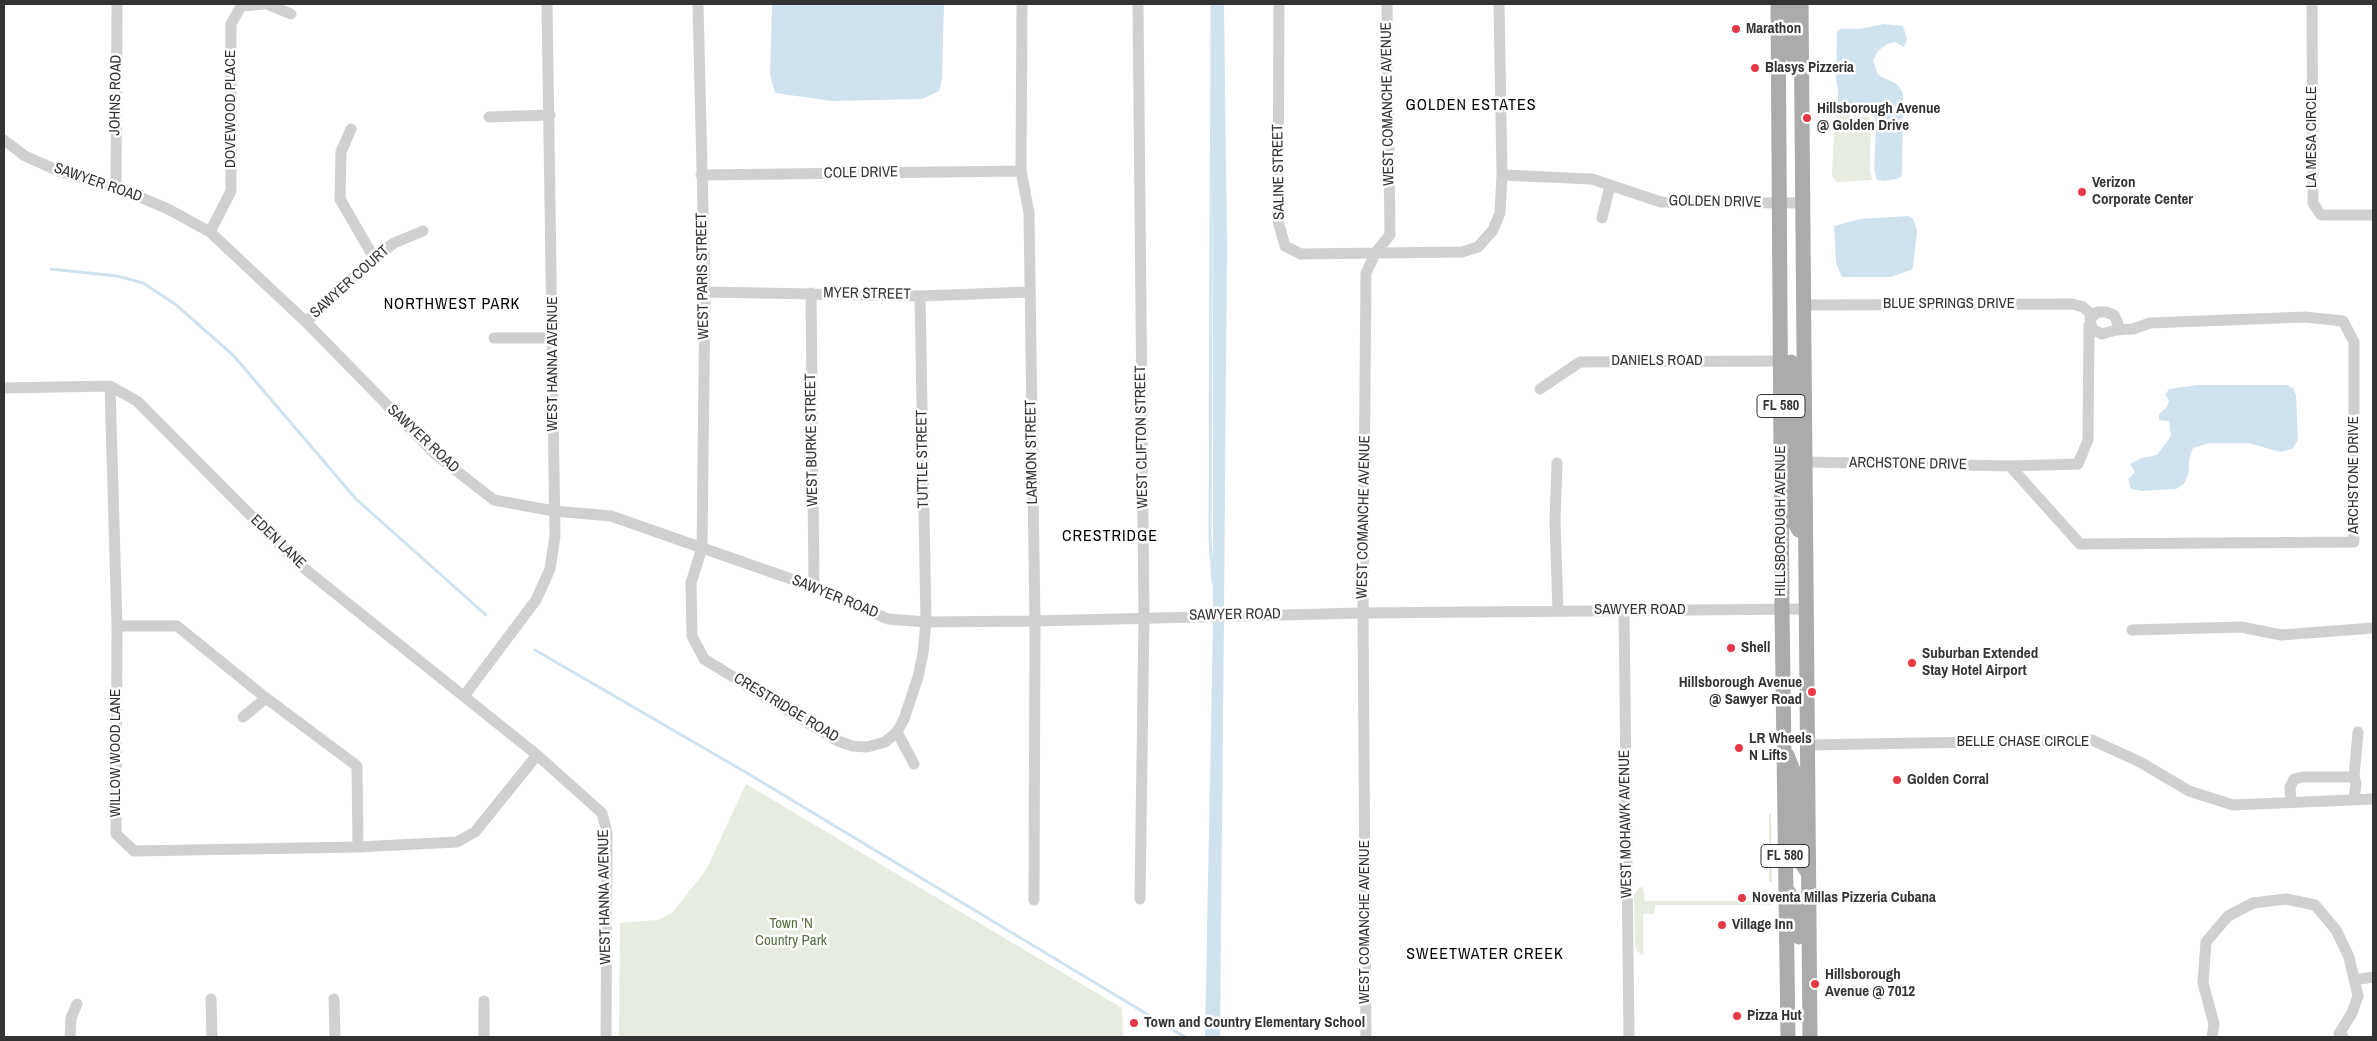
<!DOCTYPE html>
<meta charset="utf-8">
<style>
body{margin:0}
#map{position:relative;width:2377px;height:1041px;overflow:hidden;background:#fff;font-family:"Archivo Narrow",sans-serif}
canvas{display:block}
.frame{position:absolute;inset:0;border:5px solid #333;pointer-events:none}
</style>
<div id="map">
<canvas width="2377" height="1041"></canvas>
<div class="frame"></div>
</div>
<script>
const ctx = document.querySelector('canvas').getContext('2d');
ctx.lineJoin = 'round';
function fillPath(path, color) { ctx.fillStyle = color; ctx.fill(path, 'evenodd'); }
const shape = rows => new Path2D(rows.map(r => 'M' + r).join(''));
function trace(path, color, width, dash) { ctx.strokeStyle = color; ctx.lineWidth = width; ctx.lineCap = dash ? 'butt' : 'round'; ctx.setLineDash(dash || []); ctx.stroke(path); }
function drawText(font, color, halo, rows, align = 'center') {
  ctx.font = font + ' "Archivo Narrow",sans-serif'; ctx.lineWidth = 5; ctx.setLineDash([]); ctx.textBaseline = 'middle'; ctx.strokeStyle = halo; ctx.fillStyle = color; for (const [text, x, y, turn = 0] of rows) {
    ctx.save(); ctx.translate(x, y); ctx.rotate((+turn || 0) * Math.PI / 180); ctx.textAlign = isNaN(turn) ? turn : align; if (halo) ctx.strokeText(text, 0, 0); ctx.fillText(text, 0, 0); ctx.restore();
  }
}
fillPath(shape([
 [1835,109,1843,115,1869,117,1871,122,1870,169,1872,180,1837,182,1832,176],
 [746,784,1122,1008,1123,1037,619,1037,620,923,657,920,672,913,706,870],
 [1769,814,1771,814,1772,882,1769,882],
 [1643,887,1645,901,1768,901,1770,894,1772,892,1772,905,1655,905,1654,914,1643,914,1643,955,1638,952,1635,947,1634,895,1639,888]
]), '#e6ecdf');
fillPath(shape([
 [772,4,944,4,942,80,939,91,922,99,832,101,775,93,770,75],
 [1213,4,1224,4,1227,246,1224,611,1213,611],
 [1884,24,1903,26,1907,39,1904,47,1895,42,1887,44,1878,51,1873,60,1878,75,1897,84,1903,93,1902,173,1901,177,1896,179,1883,181,1877,180,1874,169,1876,121,1873,114,1869,111,1853,109,1845,111,1838,106,1838,90,1836,81,1837,32,1840,29,1860,29],
 [1908,216,1913,219,1917,230,1913,269,1891,277,1842,277,1836,263,1834,226,1860,219],
 [2197,385,2287,385,2293,388,2296,395,2298,440,2292,449,2280,452,2249,443,2209,443,2193,448,2189,459,2189,472,2184,484,2176,489,2142,491,2131,489,2128,479,2135,472,2130,464,2142,458,2157,455,2171,436,2169,421,2159,420,2159,414,2167,407,2169,400,2165,395,2169,389],
 [1224,620,1220,1037,1205,1037,1213,621]
]), '#cfe2ee');
trace(shape([
 [1212,4,1210,539,1213,583],
 [51,269,117,276,143,283,175,304,233,355,356,499,486,615],
 [535,650,747,773,1185,1037]
]), '#cfe2ee', 3);
trace(shape([
 [267,4,291,14],
 [698,4,705,292,702,548,691,583,692,636,704,659,838,741,852,746,867,747,885,742,897,732,904,719,918,677,923,653,926,622,920,296],
 [1022,4,1021,171,1029,213,1035,621,1034,900],
 [1138,4,1144,617,1140,899],
 [1279,4,1278,221,1285,246,1301,254,1462,252,1478,247,1493,230,1500,213,1502,175,1499,4],
 [2312,4,2313,203,2321,215,2373,215],
 [489,117,550,115],
 [351,129,341,152,340,199,374,258],
 [4,140,25,156,61,172,116,187,168,209,210,232,306,322,436,455,494,500,554,511,611,516,814,587,888,619,926,622,1035,621,1363,613,1805,609],
 [701,175,1021,171],
 [1502,175,1592,179,1661,202,1803,203],
 [116,187,117,4],
 [1602,218,1610,186],
 [210,232,231,191,231,24,241,6,264,4],
 [705,292,920,296,1029,292],
 [811,293,814,587],
 [1803,305,2073,304,2083,307,2092,315],
 [2097,312,2106,312,2114,315,2118,324,2116,330,2102,334,2092,329,2090,319,2097,312],
 [306,322,374,258,394,243,423,231],
 [2089,325,2088,440,2078,464,2010,466,2080,544,2354,542,2354,342,2343,321,2305,317,2150,323,2133,329,2116,330],
 [494,338,553,338],
 [110,386,117,626,116,834,134,851,358,847,457,842,475,832,537,755],
 [4,388,110,386,137,401,300,565,537,755,602,813,607,833,606,1037],
 [1540,389,1580,362,1781,361],
 [1806,462,2010,466],
 [1557,463,1555,521,1558,611],
 [1624,610,1629,1037],
 [117,626,177,626,266,698,357,766,358,847],
 [2132,630,2241,627,2281,635,2373,628],
 [464,696,536,600,550,569,555,536,547,4],
 [243,717,266,698],
 [897,732,914,764],
 [1807,745,2092,740,2140,762,2189,791,2233,805,2373,799],
 [2354,777,2358,732],
 [2291,802,2290,787,2294,779,2303,777,2354,777,2356,784,2354,800],
 [2354,980,2373,977],
 [211,999,212,1037],
 [334,999,335,1037],
 [70,1037,71,1018,77,1004],
 [484,1037,484,1001],
 [1366,1037,1363,613,1366,273,1376,252,1390,235,1387,4],
 [2212,1037,2214,1024,2203,983,2206,942,2228,916,2253,903,2286,899,2315,905,2336,930,2349,957,2358,996,2352,1013,2339,1034,2343,1037]
]), '#d0d0d0', 11);
trace(shape([
 [1778,4,1782,610,1788,1037],
 [1790,4,1790,51,1800,71],
 [1801,4,1810,1037],
 [1791,362,1793,439,1805,461],
 [1784,444,1794,461,1795,523,1799,530],
 [1787,755,1796,778,1798,857,1808,873],
 [1786,888,1798,908,1799,937]
]), '#ababab', 15);
for (const [x, y, r, color] of [
 [1736,29,5,"#e63946"],
 [1755,68,5,"#e63946"],
 [1807,118,5,"#e63946"],
 [2082,192,5,"#e63946"],
 [1731,648,5,"#e63946"],
 [1912,663,5,"#e63946"],
 [1812,692,5,"#e63946"],
 [1739,748,5,"#e63946"],
 [1897,780,5,"#e63946"],
 [1742,898,5,"#e63946"],
 [1722,925,5,"#e63946"],
 [1815,984,5,"#e63946"],
 [1737,1016,5,"#e63946"],
 [1134,1023,5,"#e63946"]
]) { const dot = new Path2D(); dot.arc(x, y, r, 0, 2 * Math.PI); ctx.fillStyle = color; ctx.fill(dot); trace(dot, '#fff', 2); }
for (const [x, y, w] of [
 [1781,406,48],
 [1785,856,48]
]) { const box = new Path2D(); box.roundRect(x - w / 2, y - 11.5, w, 23, 4); ctx.fillStyle = '#fff'; ctx.fill(box); trace(box, '#333', 1); }
drawText('bold 14px', '#333', null, [
 ["FL 580",1781,406],
 ["FL 580",1785,856]
]);
drawText('bold 15px', '#333', '#fff', [
 ["Marathon",1746,29],
 ["Blasys Pizzeria",1765,68],
 ["Hillsborough Avenue",1817,109],
 ["@ Golden Drive",1817,126],
 ["Verizon",2092,183],
 ["Corporate Center",2092,200],
 ["Shell",1741,648],
 ["Suburban Extended",1922,654],
 ["Stay Hotel Airport",1922,671],
 ["Hillsborough Avenue",1802,683,"right"],
 ["@ Sawyer Road",1802,700,"right"],
 ["LR Wheels",1749,739],
 ["N Lifts",1749,756],
 ["Golden Corral",1907,780],
 ["Noventa Millas Pizzeria Cubana",1752,898],
 ["Village Inn",1732,925],
 ["Hillsborough",1825,975],
 ["Avenue @ 7012",1825,992],
 ["Pizza Hut",1747,1016],
 ["Town and Country Elementary School",1144,1023]
], 'left');
drawText('15px', '#333', '#fff', [
 ["JOHNS ROAD",116,95,-89],
 ["WEST COMANCHE AVENUE",1388,104,-91],
 ["DOVEWOOD PLACE",231,109,-90],
 ["LA MESA CIRCLE",2312,137,-90],
 ["SALINE STREET",1279,172,-91],
 ["COLE DRIVE",861,173,-1],
 ["SAWYER ROAD",98,183,19],
 ["GOLDEN DRIVE",1715,202,1],
 ["WEST PARIS STREET",703,276,-91],
 ["SAWYER COURT",350,282,-42],
 ["MYER STREET",867,294,1],
 ["BLUE SPRINGS DRIVE",1949,304],
 ["DANIELS ROAD",1657,361],
 ["WEST HANNA AVENUE",553,364,-90],
 ["WEST CLIFTON STREET",1142,437,-91],
 ["SAWYER ROAD",423,439,43],
 ["WEST BURKE STREET",812,440,-91],
 ["LARMON STREET",1032,452,-91],
 ["TUTTLE STREET",923,459,-91],
 ["ARCHSTONE DRIVE",1908,464,1],
 ["ARCHSTONE DRIVE",2354,475,-90],
 ["WEST COMANCHE AVENUE",1364,517,-89],
 ["HILLSBOROUGH AVENUE",1781,521,-90],
 ["EDEN LANE",278,542,44],
 ["SAWYER ROAD",835,597,22],
 ["SAWYER ROAD",1640,610],
 ["SAWYER ROAD",1235,615,-1],
 ["CRESTRIDGE ROAD",786,708,31],
 ["BELLE CHASE CIRCLE",2023,742],
 ["WILLOW WOOD LANE",116,753,-90],
 ["WEST MOHAWK AVENUE",1626,824,-91],
 ["WEST HANNA AVENUE",605,897,-91],
 ["WEST COMANCHE AVENUE",1365,922,-90]
]);
drawText('15px', '#56703f', '#fff', [
 ["Town ’N",791,924],
 ["Country Park",791,941]
]);
ctx.letterSpacing = '1px';
drawText('16px', '#000', '#fff', [
 ["GOLDEN ESTATES",1471,106],
 ["NORTHWEST PARK",452,305],
 ["CRESTRIDGE",1110,537],
 ["SWEETWATER CREEK",1485,955]
]);
ctx.letterSpacing = '0px';
</script>
